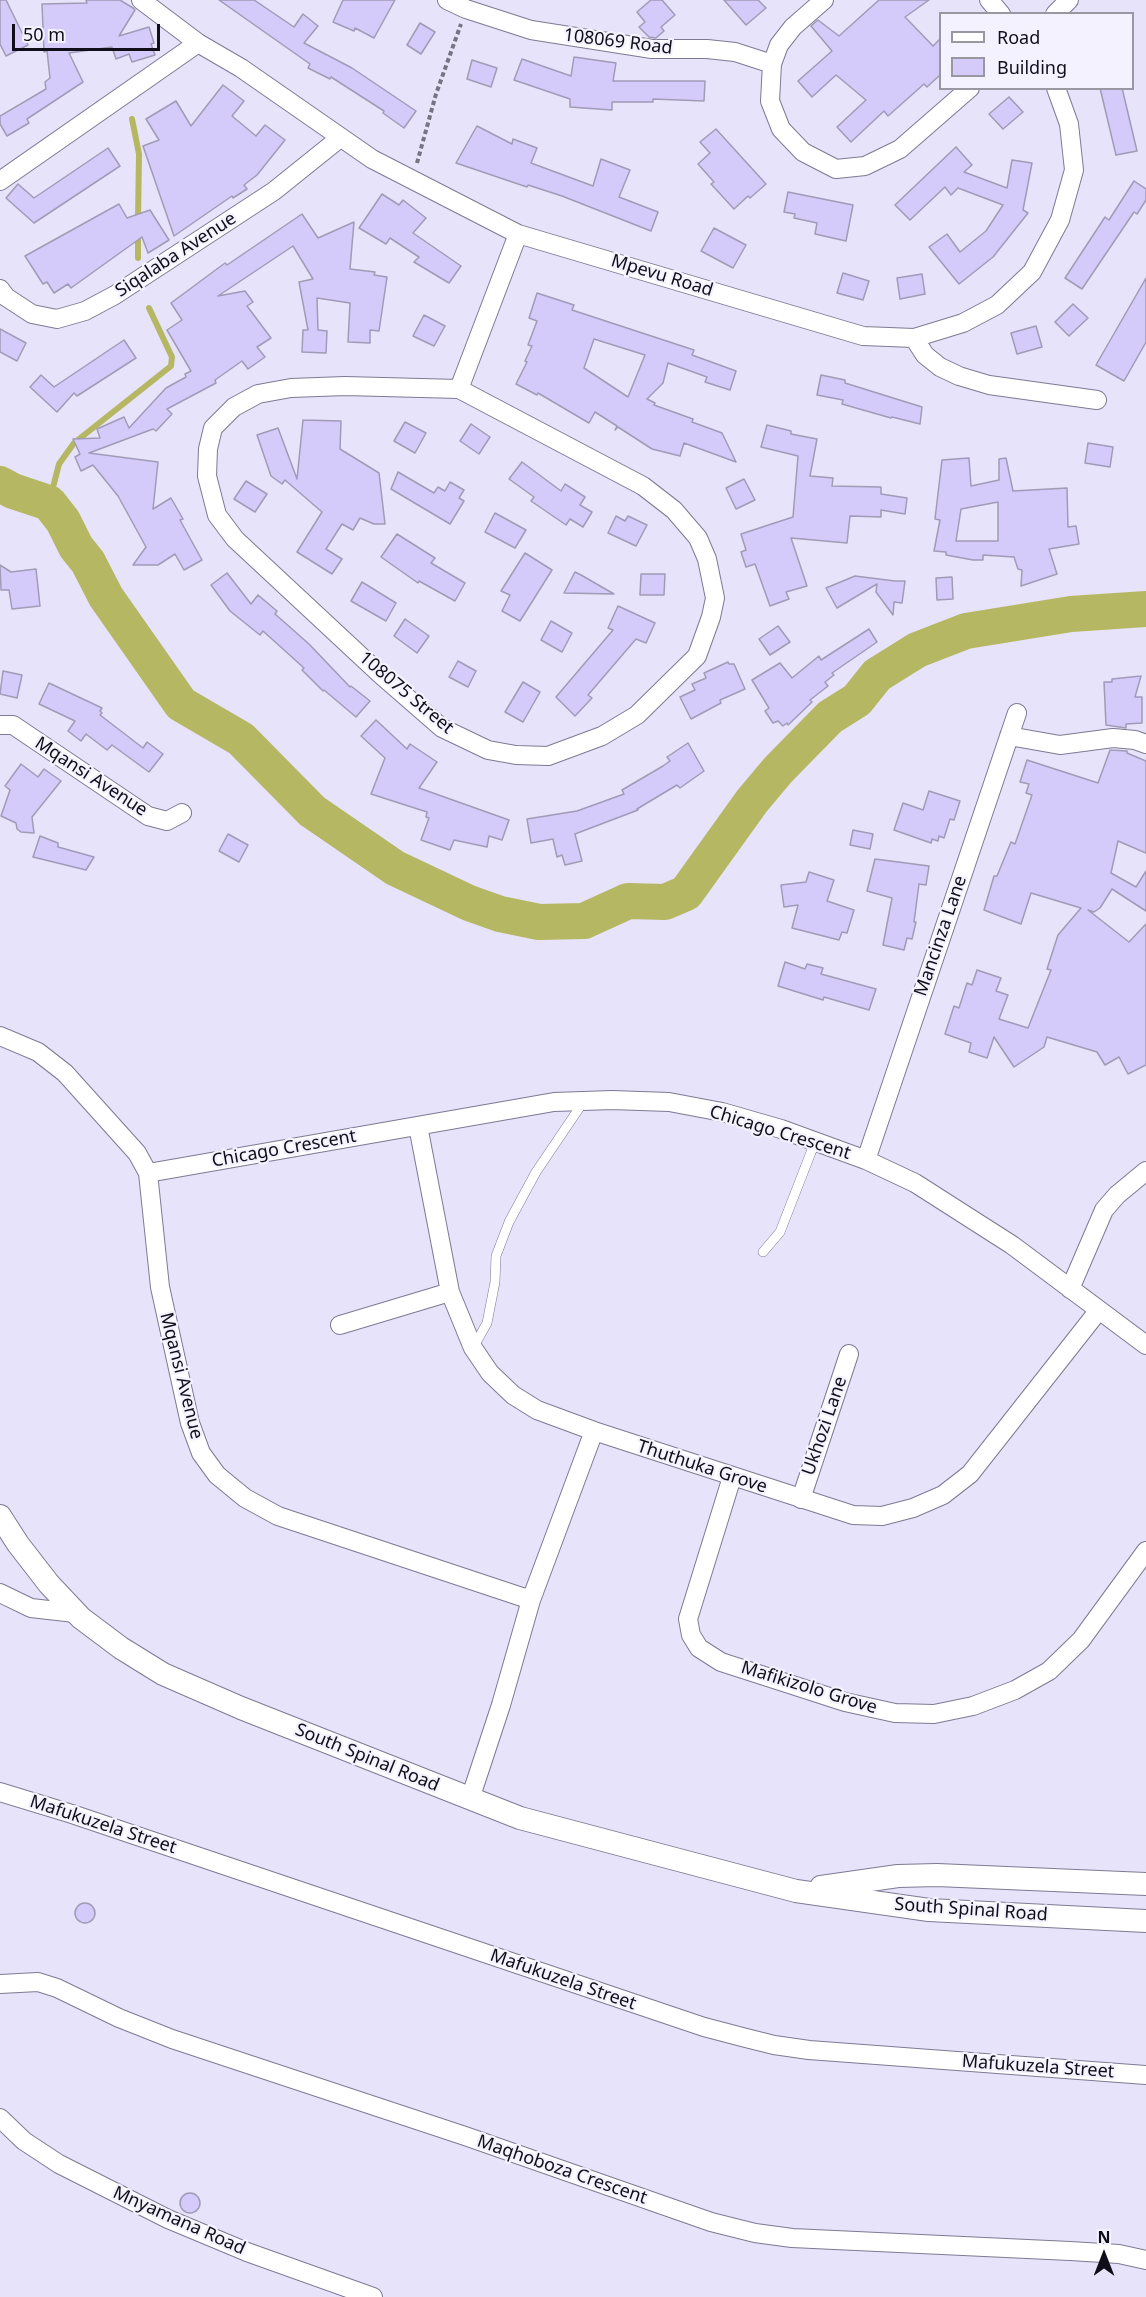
<!DOCTYPE html>
<style>
body{margin:0}
#map{position:relative;width:1146px;height:2297px;overflow:hidden;background:#e7e3fa;font-family:"Noto Sans",sans-serif}
canvas{display:block}
.legend{position:absolute;left:939px;top:12px;width:195px;height:78px;box-sizing:border-box;background:#f4f2fe;border:2px solid #9997a2;margin:0;padding:8px 10px;list-style:none;font-size:18px;color:#100e18}
.legend li{display:flex;align-items:center;gap:12px;height:30px}
.legend b{width:30px;border:2px solid #9997a2}
.north{position:absolute;left:1074px;top:2225px;width:60px;height:60px;-webkit-text-stroke:4px #f4f2fe;paint-order:stroke;rotate:0deg;font-size:16px;font-weight:700;line-height:24px;text-align:center;color:#100e18}
.north::after{content:'';display:block;margin:auto;width:21px;height:27px;background:#100e18;clip-path:polygon(50% 0,100% 100%,50% 72%,0 100%)}
.scale{position:absolute;left:12px;top:24px;width:148px;height:27px;box-sizing:border-box;border:3px solid #100e18;border-top:0;padding-left:8px;font-size:18px;line-height:21px;white-space:nowrap;color:#100e18;-webkit-text-stroke:4px #f4f2fe;paint-order:stroke}
</style>
<div id="map">
<canvas width="1146" height="2297"></canvas>
<ul class="legend">
<li><b style="height:8px;background:#fff"></b>Road</li>
<li><b style="height:16px;background:#d5cbfa"></b>Building</li>
</ul>
<div class="north">N</div>
<div class="scale">50 m</div>
</div>
<script>
const ctx = document.querySelector('canvas').getContext('2d');
ctx.lineJoin = 'round';
const shape = rows => new Path2D(rows.map(r => 'M' + r).join(''));
function trace(path, color, width, dash) { ctx.strokeStyle = color; ctx.lineWidth = width; ctx.lineCap = dash ? 'butt' : 'round'; ctx.setLineDash(dash || []); ctx.stroke(path); }
function fillPath(path, color) { ctx.fillStyle = color; ctx.fill(path, 'evenodd'); }
function drawText(font, color, halo, rows, align = 'center') {
  ctx.font = font + ' "Noto Sans",sans-serif'; ctx.lineWidth = 4.5; ctx.setLineDash([]); ctx.textBaseline = 'middle'; ctx.strokeStyle = halo; ctx.fillStyle = color; for (const [text, x, y, turn = 0] of rows) {
    ctx.save(); ctx.translate(x, y); ctx.rotate((+turn || 0) * Math.PI / 180); ctx.textAlign = isNaN(turn) ? turn : align; if (halo) ctx.strokeText(text, 0, 0); ctx.fillText(text, 0, 0); ctx.restore();
  }
}
trace(shape([
 [132,119,139,154,138,220],
 [138,258,138,233],
 [49,503,59,464,74,443,171,366,172,357,149,308]
]), '#b5b762', 6);
trace(shape([
 [0,484,13,491,49,503,63,521,76,547,88,562,106,597,181,704,241,739,312,811,395,868,469,903,500,914,539,922,584,921,628,901,665,902,686,893,752,801,778,770,830,717,857,700,877,675,917,650,966,631,1071,614,1146,609]
]), '#b5b762', 36);
const building = shape([
 [0,0,6,0,28,45,6,56,0,44,0,0],
 [86,0,120,0,133,8,135,10,119,36,149,27,154,43,151,44,155,55,132,62,129,54,116,59,112,47,69,53,83,82,27,119,29,123,7,136,0,124,0,116,46,89,45,82,50,78,47,51,44,52,42,4,87,3,86,0],
 [219,0,254,0,294,27,303,14,318,26,304,43,352,68,416,111,404,128,383,113,384,111,331,77,330,79,308,68,310,64,219,0],
 [343,0,395,0,374,38,355,28,354,31,333,22,343,0],
 [651,0,662,0,675,15,661,27,664,31,656,38,649,37,639,27,645,22,637,12,651,0],
 [724,0,758,0,766,8,746,25,724,0],
 [879,0,929,0,905,17,933,46,940,39,940,75,927,87,924,84,888,116,884,111,851,142,837,127,866,100,836,75,812,97,798,81,832,51,811,26,818,20,839,36,879,0],
 [420,23,435,32,421,54,407,45,420,23],
 [574,57,616,63,613,81,705,81,704,101,653,99,653,102,612,102,612,110,570,107,570,99,514,80,522,59,571,76,574,57],
 [472,60,497,68,491,87,467,79,472,60],
 [223,85,244,101,232,116,256,136,265,125,285,140,257,175,244,185,247,189,233,198,232,196,174,236,143,146,159,140,146,119,176,101,191,126,223,85],
 [1100,88,1122,88,1137,151,1116,155,1100,88],
 [1009,97,1023,112,1003,129,989,114,1009,97],
 [477,126,512,144,513,139,537,148,531,163,593,186,601,159,630,170,619,197,658,212,651,231,562,196,528,185,527,187,456,163,477,126],
 [716,129,766,184,750,198,748,196,734,209,711,184,714,182,698,164,710,153,700,142,716,129],
 [956,147,972,165,964,172,1007,188,1012,160,1032,163,1023,210,1028,213,993,257,959,284,929,247,947,234,960,252,986,231,1003,205,958,188,951,195,945,187,910,220,895,205,956,147],
 [108,148,120,166,34,223,6,198,18,184,34,198,108,148],
 [1134,181,1146,189,1146,200,1137,214,1134,212,1082,289,1065,278,1105,217,1109,220,1134,181],
 [788,192,853,205,846,241,815,234,817,223,794,218,795,214,784,212,788,192],
 [382,194,399,205,403,200,426,218,413,233,461,266,449,283,414,262,419,257,390,238,386,244,359,228,382,194],
 [119,204,127,218,150,210,169,240,148,253,142,237,71,288,68,284,54,293,47,282,43,284,25,256,119,204],
 [302,214,318,238,354,222,350,269,375,272,374,275,387,277,379,331,370,330,370,343,348,342,350,303,317,298,318,330,327,331,326,353,302,352,303,330,308,330,299,282,313,279,293,246,218,296,245,291,253,302,247,306,271,338,257,347,265,357,248,369,242,361,215,380,216,383,167,409,172,414,156,431,153,429,89,453,158,462,153,509,171,498,183,519,180,520,202,560,184,570,175,554,158,565,133,565,146,547,118,496,93,465,81,471,75,457,80,454,73,439,100,438,97,429,124,417,129,428,166,388,186,377,185,374,191,371,167,330,182,320,171,303,225,263,227,265,302,214],
 [714,228,746,245,733,268,701,251,714,228],
 [843,273,869,281,863,300,837,293,843,273],
 [922,274,925,294,900,299,897,278,922,274],
 [1146,278,1146,342,1124,381,1096,365,1146,278],
 [537,293,574,305,572,310,694,350,692,355,736,371,730,390,705,382,707,377,668,363,663,383,647,399,655,403,654,405,693,419,692,422,722,433,736,462,684,443,680,456,652,449,618,427,615,430,617,426,595,412,589,423,538,393,537,395,516,384,527,362,525,361,532,346,528,345,537,321,529,318,537,293],
 [594,339,645,355,628,397,584,368,594,339],
 [1073,304,1088,318,1069,336,1055,322,1073,304],
 [424,315,445,326,434,346,413,336,424,315],
 [1036,326,1042,347,1017,354,1011,333,1036,326],
 [0,329,26,343,17,361,0,352,0,329],
 [124,340,136,358,77,396,74,393,57,412,30,387,41,375,54,387,124,340],
 [821,375,845,380,845,383,922,407,920,424,892,417,891,418,842,404,843,400,817,395,821,375],
 [303,420,341,421,340,449,379,473,385,524,374,524,360,518,353,530,342,524,326,549,342,559,332,574,297,552,322,512,285,480,282,484,271,476,257,435,278,428,297,479,303,420],
 [405,422,426,433,415,453,394,441,405,422],
 [471,424,490,437,479,454,460,441,471,424],
 [767,425,791,431,791,434,817,439,810,476,833,478,832,486,881,487,881,494,907,498,905,514,881,510,881,517,850,516,847,543,791,538,807,586,786,592,789,599,770,606,755,564,746,567,741,552,746,550,741,534,793,517,798,456,761,447,767,425],
 [1088,443,1113,447,1110,467,1085,463,1088,443],
 [969,458,971,486,999,480,999,459,1006,458,1013,491,1067,488,1068,527,1076,526,1079,544,1049,549,1057,574,1021,586,1022,570,1018,569,1014,557,983,555,983,560,973,560,946,555,946,552,934,551,940,520,935,519,942,460,969,458],
 [998,502,998,541,956,541,961,509,998,502],
 [522,462,561,491,565,484,585,497,580,505,592,512,583,527,570,519,566,525,531,501,534,497,509,479,522,462],
 [398,472,434,493,438,487,445,491,450,482,464,490,459,498,464,501,450,524,391,489,398,472],
 [744,479,755,500,736,509,726,488,744,479],
 [246,481,267,494,255,512,234,499,246,481],
 [495,513,526,530,515,548,485,532,495,513],
 [616,516,625,521,628,516,647,525,636,546,608,533,616,516],
 [397,534,435,558,431,563,465,583,455,601,419,581,418,583,381,557,397,534],
 [525,553,552,570,520,621,502,611,510,595,501,591,525,553],
 [0,565,11,572,36,569,40,606,12,609,9,590,1,590,0,565],
 [575,572,581,575,614,594,564,593,575,572],
 [227,573,251,604,258,595,277,611,275,614,309,644,350,687,351,686,370,701,356,717,324,690,323,691,302,670,304,668,263,631,260,635,230,611,211,585,227,573],
 [641,574,665,574,664,595,640,595,641,574],
 [855,576,895,581,905,581,902,603,894,602,893,615,876,592,877,584,837,608,826,588,855,576],
 [952,577,953,599,937,600,936,578,952,577],
 [362,582,396,603,386,621,351,601,362,582],
 [618,606,655,623,646,643,636,639,588,695,592,698,575,716,556,697,613,630,608,628,618,606],
 [405,619,429,636,417,653,394,636,405,619],
 [551,621,572,633,562,652,541,640,551,621],
 [778,626,790,642,770,655,759,639,778,626],
 [869,629,877,642,832,673,834,675,825,682,828,686,810,700,812,702,788,725,787,723,783,726,778,721,773,723,765,711,769,708,752,680,780,663,792,678,819,656,821,660,869,629],
 [458,661,476,671,468,687,449,677,458,661],
 [728,662,729,664,734,664,745,689,720,700,721,703,691,719,680,697,695,690,692,684,706,678,704,673,728,662],
 [3,671,22,675,17,698,0,694,3,671],
 [1141,676,1135,697,1142,697,1142,723,1126,724,1126,728,1106,725,1104,682,1112,682,1112,679,1141,676],
 [523,682,540,692,523,722,505,712,523,682],
 [49,683,102,708,100,711,102,713,100,715,143,748,147,742,163,754,149,772,112,745,107,750,86,734,81,741,68,731,75,721,39,704,49,683],
 [376,720,407,749,410,744,437,762,419,788,509,820,502,840,489,836,487,847,454,840,450,850,421,840,429,818,426,817,427,812,371,794,385,758,361,736,376,720],
 [688,743,704,771,680,788,677,785,637,809,638,810,575,834,582,861,565,865,562,855,557,857,553,839,531,843,527,819,577,811,624,794,622,790,663,766,670,761,667,757,688,743],
 [1110,750,1127,751,1127,753,1146,761,1146,853,1118,841,1111,873,1136,887,1146,871,1146,911,1112,889,1100,908,1094,912,1088,910,1129,942,1146,924,1146,1065,1128,1074,1119,1057,1105,1065,1097,1052,1047,1037,1044,1047,1014,1067,994,1037,987,1058,969,1052,971,1043,945,1034,954,1006,959,1008,967,983,972,985,977,970,1001,978,996,991,1008,995,999,1019,1028,1028,1051,970,1047,969,1058,935,1081,908,1031,893,1021,924,984,910,994,876,997,876,1011,842,1015,844,1032,795,1026,793,1029,784,1020,782,1027,760,1098,783,1110,750],
 [21,764,38,777,44,769,61,781,32,817,34,833,21,832,17,829,16,823,1,816,10,790,5,786,21,764],
 [929,791,960,801,954,820,950,819,944,838,939,836,938,841,932,839,931,843,894,830,903,803,923,810,929,791],
 [853,830,873,834,870,849,850,845,853,830],
 [228,834,248,845,239,862,219,851,228,834],
 [40,836,58,843,58,847,94,857,86,870,33,857,40,836],
 [875,859,929,866,926,885,919,884,914,922,916,922,912,939,907,938,904,950,883,945,892,898,867,891,875,859],
 [809,872,834,880,827,901,854,910,847,933,842,932,839,940,792,928,798,905,784,907,781,885,806,882,809,872],
 [785,962,805,969,807,964,823,968,821,974,876,989,869,1010,824,997,823,1000,778,986,785,962],
 '75 1913a10 10 0 1 1 20 0a10 10 0 1 1-20 0Z',
 '180 2203a10 10 0 1 1 20 0a10 10 0 1 1-20 0Z'
]);
fillPath(building, '#d5cbfa');
trace(building, '#a09bb6', 1.5);
const service = shape([
 [763,1252,780,1232,815,1142],
 [473,1348,487,1323,495,1282,496,1256,509,1222,536,1172,584,1101]
]);
const minor = shape([
 [141,0,198,43,241,68,372,159,518,234,863,336,914,338,963,323,997,305,1032,272,1060,220,1074,170,1069,124,1056,88],
 [447,0,466,9,531,30,652,49,707,49,735,52,772,64],
 [824,0,793,27,779,45,772,64,770,101,781,129,803,152,836,169,865,166,900,149,970,88],
 [989,0,1001,14],
 [1055,14,1069,0],
 [0,181,198,43],
 [0,289,6,297,32,314,57,319,85,311,115,295,274,191,340,138],
 [914,338,925,355,940,367,959,376,989,385,1097,400],
 [459,389,643,486,674,510,698,538,707,559,715,598,711,617,697,656,637,715,602,736,548,756,516,755,488,750,442,728,380,674,235,539,217,515,207,476,208,449,213,428,234,407,258,394,291,388,345,386,459,389,518,234],
 [0,725,13,725,148,816,167,821,182,813],
 [1009,736,1060,745,1113,738,1135,740,1146,744],
 [0,1036,38,1052,65,1073,137,1153,148,1173,160,1287,190,1423,201,1453,217,1475,245,1498,278,1516,531,1600],
 [418,1126,450,1292,473,1348,490,1373,513,1395,537,1410,594,1431,853,1515,882,1516,913,1508,943,1495,970,1474,1099,1310],
 [866,1160,1017,713],
 [148,1173,554,1102,612,1100,669,1102,722,1112,781,1129,866,1160,915,1183,1012,1245,1146,1345],
 [1070,1289,1104,1210,1117,1195,1146,1171],
 [340,1325,450,1292],
 [732,1477,688,1619,691,1635,699,1648,721,1662,845,1702,895,1713,934,1714,973,1706,1015,1690,1049,1671,1081,1640,1146,1551],
 [801,1499,849,1354],
 [0,1593,31,1608,75,1613],
 [0,1792,72,1814,704,2027,746,2038,774,2045,809,2050,1146,2075],
 [470,1799,501,1705,531,1600,594,1431],
 [0,1984,38,1982,57,1988,119,2018,172,2039,465,2136,711,2222,755,2233,792,2238,1070,2251,1119,2254,1146,2260],
 [0,2118,24,2141,59,2164,168,2219,247,2252,373,2297]
]);
const tertiary = shape([
 [0,1516,18,1544,49,1584,81,1618,121,1648,163,1674,241,1708,520,1818,796,1891,929,1910,1146,1921],
 [821,1887,898,1876,937,1875,1146,1884]
]);
trace(service, '#7f7993', 10);
trace(minor, '#7f7993', 20);
trace(tertiary, '#7f7993', 24);
trace(shape([
 [417,163,436,94,461,24]
]), '#767383', 4, [4.5, 3]);
trace(service, '#fff', 9);
trace(minor, '#fff', 18);
trace(tertiary, '#fff', 22);
drawText('18px', '#100e18', '#f4f2fe', [
 ["108069 Road",618,42,7],
 ["Siqalaba Avenue",176,255,-33],
 ["Mpevu Road",662,276,17],
 ["108075 Street",406,693,40],
 ["Mqansi Avenue",91,777,33],
 ["Mancinza Lane",941,936,-71],
 ["Chicago Crescent",780,1133,17],
 ["Chicago Crescent",284,1149,-10],
 ["Mqansi Avenue",181,1376,76],
 ["Ukhozi Lane",825,1426,-71],
 ["Thuthuka Grove",702,1467,18],
 ["Mafikizolo Grove",809,1688,17],
 ["South Spinal Road",367,1758,22],
 ["Mafukuzela Street",103,1825,18],
 ["South Spinal Road",971,1910,4],
 ["Mafukuzela Street",563,1980,19],
 ["Mafukuzela Street",1038,2067,4],
 ["Maqhoboza Crescent",562,2170,19],
 ["Mnyamana Road",179,2221,24]
]);
</script>
